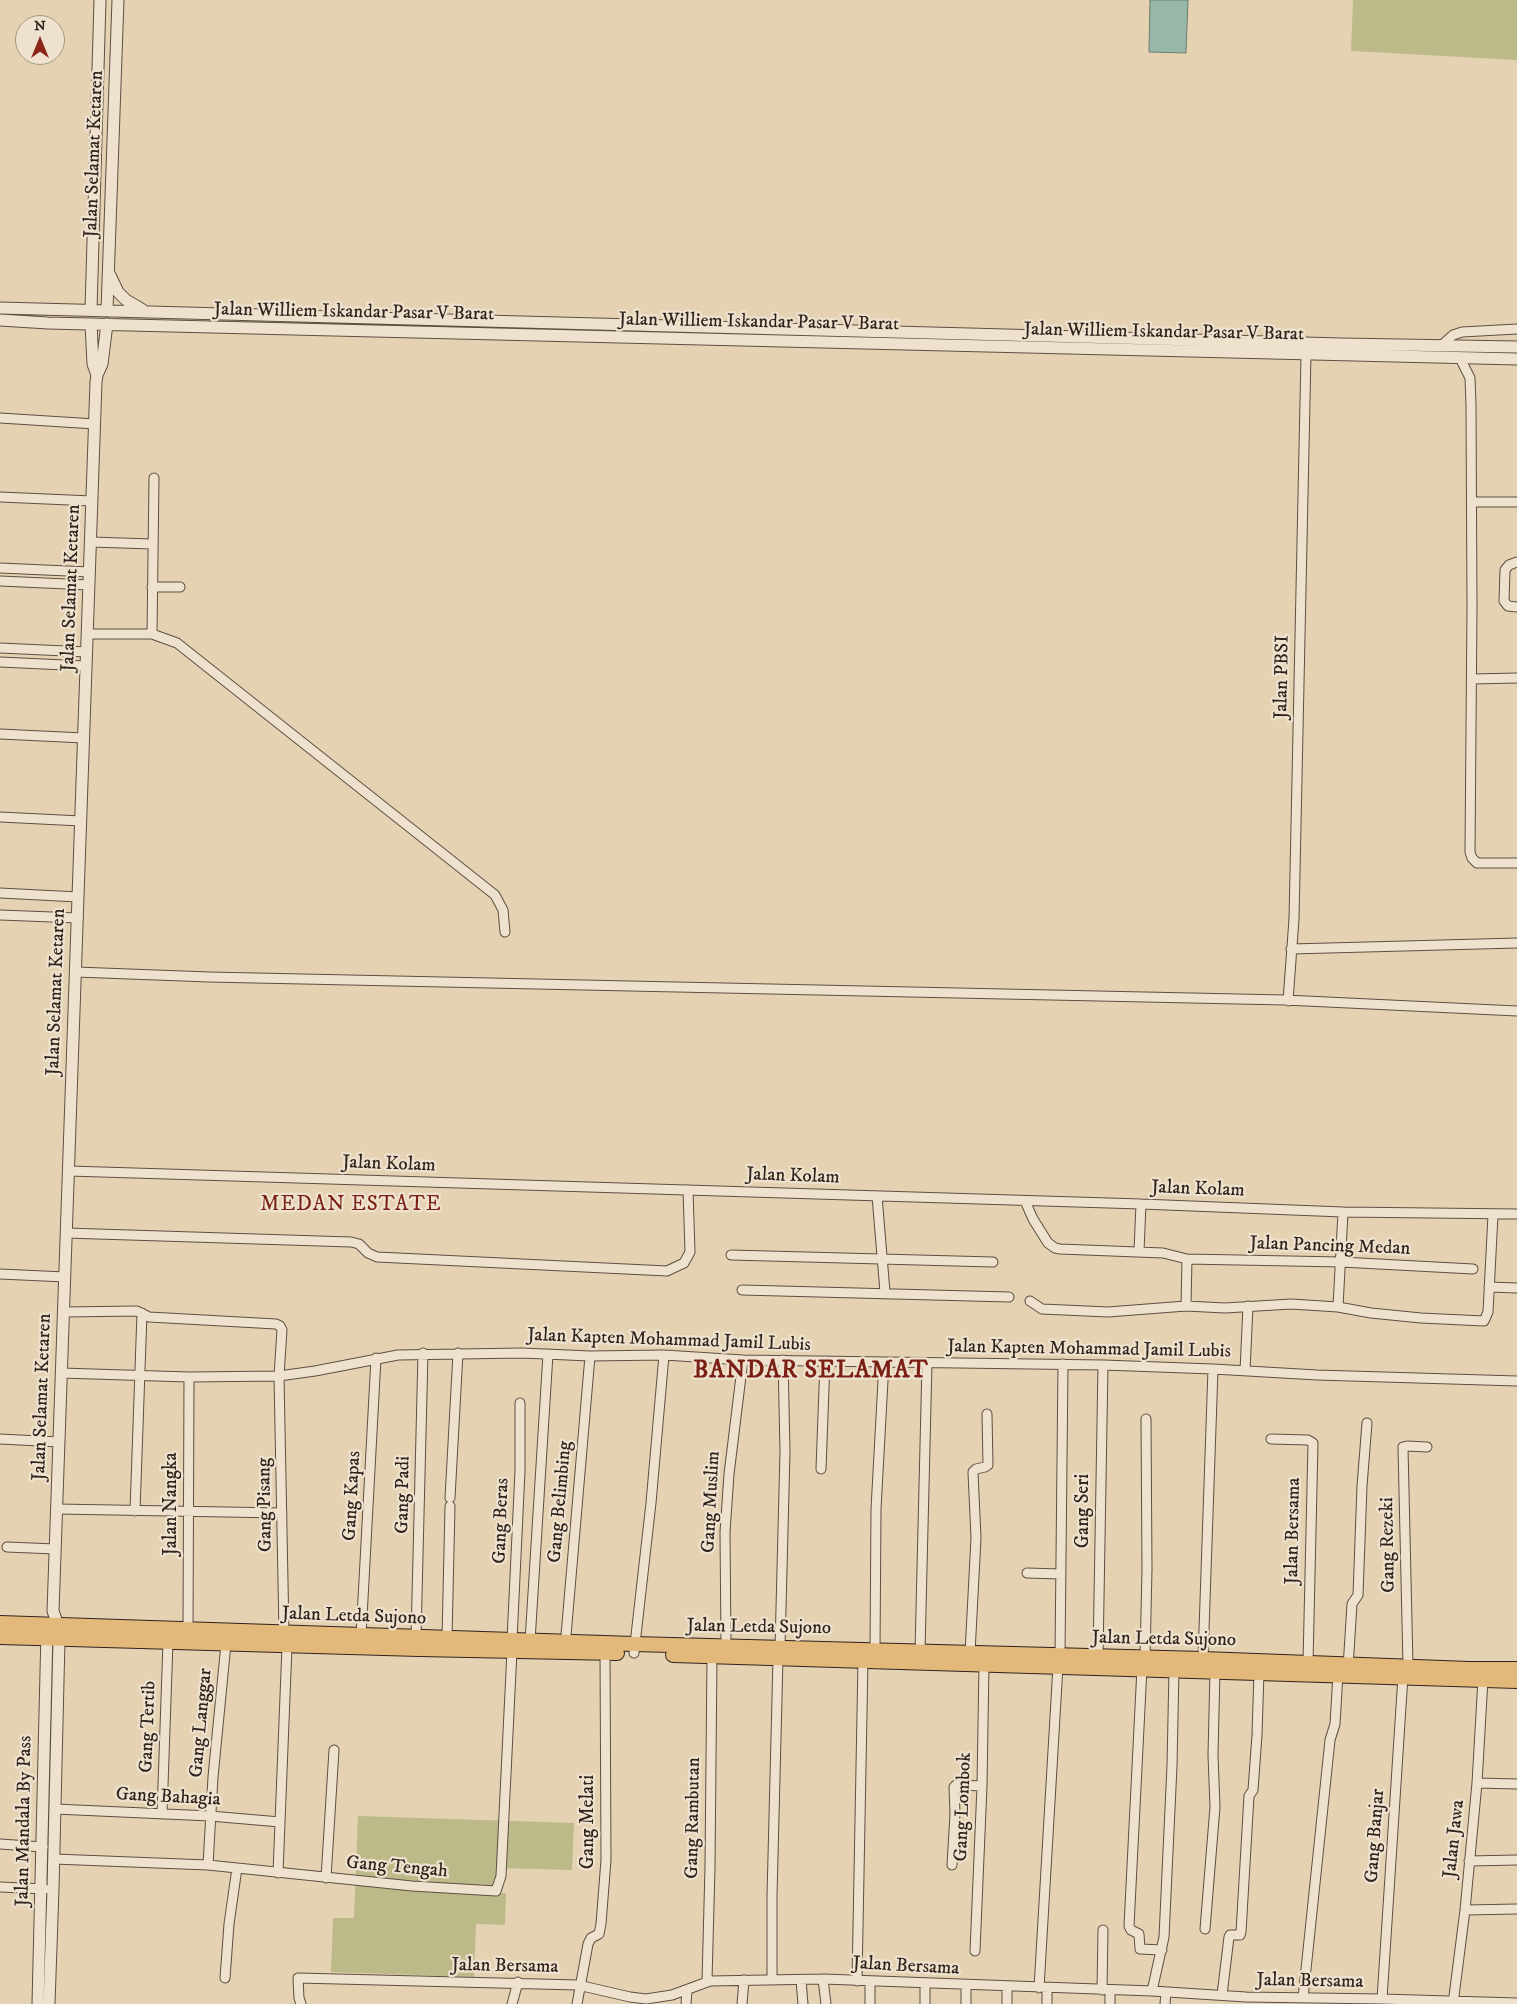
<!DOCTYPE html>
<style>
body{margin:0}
#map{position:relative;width:1517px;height:2004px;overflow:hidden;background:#e5d2b3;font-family:"IM FELL DW Pica",serif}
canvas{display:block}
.north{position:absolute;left:15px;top:15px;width:50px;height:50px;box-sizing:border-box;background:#eee2ce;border:1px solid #a29687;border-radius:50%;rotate:0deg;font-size:14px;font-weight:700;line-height:20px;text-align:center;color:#30231d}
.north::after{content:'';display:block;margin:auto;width:18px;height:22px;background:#8f2418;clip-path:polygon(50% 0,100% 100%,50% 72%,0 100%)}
</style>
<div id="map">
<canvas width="1517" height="2004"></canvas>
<div class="north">N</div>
</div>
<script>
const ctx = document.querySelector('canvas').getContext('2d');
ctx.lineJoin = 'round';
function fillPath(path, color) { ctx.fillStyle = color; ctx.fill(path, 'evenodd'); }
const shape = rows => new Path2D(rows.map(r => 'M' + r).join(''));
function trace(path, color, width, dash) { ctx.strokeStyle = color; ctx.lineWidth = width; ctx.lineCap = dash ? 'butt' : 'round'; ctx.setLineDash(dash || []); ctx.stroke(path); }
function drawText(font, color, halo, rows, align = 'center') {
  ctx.font = font + ' "IM FELL DW Pica",serif'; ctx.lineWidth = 4.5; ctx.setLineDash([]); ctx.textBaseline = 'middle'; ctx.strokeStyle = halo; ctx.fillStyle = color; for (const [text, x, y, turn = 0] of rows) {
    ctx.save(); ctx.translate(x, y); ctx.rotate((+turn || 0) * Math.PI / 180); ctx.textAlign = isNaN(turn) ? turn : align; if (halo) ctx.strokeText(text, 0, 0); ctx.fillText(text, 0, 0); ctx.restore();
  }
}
fillPath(shape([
 [1353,0,1517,0,1517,60,1351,51],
 [358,1816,574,1823,572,1870,498,1868,497,1893,506,1893,505,1925,476,1924,474,1977,331,1972,333,1918,354,1918]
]), '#bbba88');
const water = shape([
 [1150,0,1188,0,1186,53,1149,52,1150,0]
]);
fillPath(water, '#97b8a6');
trace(water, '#6e7c6f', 1);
const minor = shape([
 [1442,345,1453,335,1462,332,1517,329],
 [1460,358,1470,378,1471,405,1472,607,1470,852,1472,858,1477,863,1517,863],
 [0,418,95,424],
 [0,497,92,501],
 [1472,502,1517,502],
 [91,542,152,544],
 [1517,562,1509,565,1505,570,1504,601,1508,606,1517,607],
 [0,568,90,572],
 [0,581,89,585],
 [152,587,180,587],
 [88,634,152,634,177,643,495,895,503,910,505,932],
 [152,634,154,478],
 [0,648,87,652],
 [0,662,86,666],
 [1472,679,1517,678],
 [0,734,84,738],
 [0,817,81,821],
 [0,893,78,897],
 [0,915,78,918],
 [1291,949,1517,943],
 [76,972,209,977,1285,1000,1517,1011],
 [1288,1001,1294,919,1306,354],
 [69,1171,1141,1204,1343,1212,1517,1214],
 [877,1196,885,1292],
 [1025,1201,1033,1219,1048,1243,1055,1248,1060,1249,1163,1253,1187,1259,1341,1262,1473,1269],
 [66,1233,351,1242,359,1244,368,1253,377,1257,667,1271,684,1263,690,1252,688,1190],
 [1139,1251,1141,1204],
 [731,1255,993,1262],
 [0,1274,65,1277],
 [1489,1287,1517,1288],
 [742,1290,1009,1297],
 [1030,1301,1042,1309,1108,1312,1186,1306,1225,1308,1291,1304,1338,1307,1343,1212],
 [1186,1306,1187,1259],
 [1338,1307,1371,1313,1421,1318,1484,1321,1488,1312,1493,1215],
 [64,1312,137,1311,149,1317,276,1324,280,1326,282,1330,279,1376,284,1633],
 [1245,1371,1248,1306],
 [61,1373,189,1377,279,1376,315,1371,398,1355,522,1353,590,1356,664,1355,743,1360,1103,1365,1213,1369,1317,1375,1517,1381],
 [0,1439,59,1442],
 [1271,1439,1308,1440,1313,1443,1308,1663],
 [821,1469,825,1361],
 [450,1498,458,1353],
 [57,1509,282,1513],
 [135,1511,142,1313],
 [7,1547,55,1549],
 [1027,1573,1061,1574],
 [188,1631,189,1377],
 [361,1636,376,1358],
 [416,1637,423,1353],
 [447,1638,450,1506],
 [512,1640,520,1471,520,1403],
 [530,1641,548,1354],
 [565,1647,590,1356],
 [726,1647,725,1532,729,1474,743,1360],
 [780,1648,785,1451,783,1360],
 [875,1650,876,1509,884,1362],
 [920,1651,927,1363],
 [634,1653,651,1503,664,1355],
 [970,1653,976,1538,973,1472,976,1469,985,1467,988,1465,987,1414],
 [1060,1656,1063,1364],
 [1098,1657,1103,1365],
 [1145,1658,1147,1569,1146,1419],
 [1203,1659,1213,1369],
 [1408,1666,1403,1447,1407,1446,1427,1447],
 [1142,1668,1129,1926,1131,1930,1139,1934,1140,1949,1162,1950],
 [1348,1668,1352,1604,1358,1595,1362,1486,1367,1423],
 [1477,1783,1517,1784],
 [55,1809,210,1816,280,1822],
 [162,1814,168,1642],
 [0,1844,43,1847],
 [54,1859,208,1865,412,1886,496,1891,501,1876,512,1651],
 [1469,1861,1517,1860],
 [208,1865,213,1777,226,1644],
 [952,1865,955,1814,954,1787,956,1785,959,1785,982,1786],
 [278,1873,287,1646],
 [326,1878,334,1750],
 [0,1887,45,1889],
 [1465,1910,1517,1909],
 [1205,1929,1215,1807,1213,1755,1215,1670],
 [975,1951,982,1786,984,1664],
 [225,1978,229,1924,237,1868],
 [823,1979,826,2004],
 [772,1980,772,1896,778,1658],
 [801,1980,803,2004],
 [707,1981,710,1867,712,1656],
 [857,1981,863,1660],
 [870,1982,870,2004],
 [925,1984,925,2004],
 [1039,1988,1058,1666],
 [1102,1990,1103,1930],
 [1152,1991,1164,1937,1172,1766,1174,1669],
 [1222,1995,1229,1937,1230,1935,1240,1935,1241,1932,1249,1796,1253,1790,1257,1735,1259,1672],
 [1303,1998,1330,1740,1335,1724,1338,1674],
 [1382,1999,1403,1676],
 [301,2004,299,1998,298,1978,578,1985,630,1997,646,1999,672,1995,710,1981,823,1979,1152,1991,1246,1997,1382,1999,1517,2003],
 [512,2004,518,1982],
 [577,2004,588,1944,591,1938,599,1934,601,1924,606,1860,605,1653],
 [686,2004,687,1990],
 [742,2004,744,1980],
 [966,2004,966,1986],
 [1007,2004,1007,1987],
 [1047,2004,1047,1988],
 [1110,2004,1110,1990],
 [1165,2004,1166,1992],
 [1453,2004,1465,1910,1477,1783,1483,1679]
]);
const tertiary = shape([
 [110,275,118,292,126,300,143,310],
 [0,308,1342,344,1517,347],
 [91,310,100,0],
 [107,310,118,0],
 [0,320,48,323,1517,359],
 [97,375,102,364,107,324],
 [38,2004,47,1631],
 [49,2004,53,1889,59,1639,58,1625,53,1611,96,382,97,375,93,364,91,324]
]);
const trunk = shape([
 [0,1623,634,1644,1203,1659,1469,1669,1517,1669],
 [0,1637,419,1649,617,1653],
 [673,1655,1517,1681]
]);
trace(minor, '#5d4f42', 11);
trace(tertiary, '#5d4f42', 13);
trace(trunk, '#30231d', 16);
trace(minor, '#eee2ce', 9);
trace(tertiary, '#eee2ce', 11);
trace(trunk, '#e2b97a', 14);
drawText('19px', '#30231d', '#eee2ce', [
 ["Jalan Selamat Ketaren",95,154,-88],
 ["Jalan Williem Iskandar Pasar V Barat",354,313,1],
 ["Jalan Williem Iskandar Pasar V Barat",759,323,1],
 ["Jalan Williem Iskandar Pasar V Barat",1164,333,1],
 ["Jalan Selamat Ketaren",72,588,-88],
 ["Jalan PBSI",1283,677,-89],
 ["Jalan Selamat Ketaren",57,992,-88],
 ["Jalan Kolam",389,1165,2],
 ["Jalan Kolam",793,1177,2],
 ["Jalan Kolam",1198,1190,2],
 ["Jalan Pancing Medan",1330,1247,2],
 ["Jalan Kapten Mohammad Jamil Lubis",669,1341,2],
 ["Jalan Kapten Mohammad Jamil Lubis",1089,1350,1],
 ["Jalan Selamat Ketaren",43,1397,-88],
 ["Gang Padi",404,1495,-89],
 ["Gang Kapas",353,1496,-87],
 ["Gang Belimbing",561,1502,-85],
 ["Gang Muslim",712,1502,-87],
 ["Jalan Nangka",172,1504,-90],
 ["Gang Pisang",266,1505,-91],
 ["Gang Seri",1084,1511,-90],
 ["Gang Beras",502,1521,-88],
 ["Jalan Bersama",1294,1531,-89],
 ["Gang Rezeki",1389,1545,-91],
 ["Jalan Letda Sujono",354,1617,2],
 ["Jalan Letda Sujono",759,1628,1],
 ["Jalan Letda Sujono",1164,1640,1],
 ["Gang Langgar",202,1723,-85],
 ["Gang Tertib",149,1727,-88],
 ["Gang Bahagia",168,1798,3],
 ["Gang Lombok",964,1807,-88],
 ["Gang Rambutan",694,1818,-89],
 ["Jalan Mandala By Pass",25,1821,-89],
 ["Gang Melati",589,1822,-90],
 ["Gang Banjar",1376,1836,-86],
 ["Jalan Jawa",1455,1839,-84],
 ["Gang Tengah",397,1868,5],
 ["Jalan Bersama",505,1967,1],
 ["Jalan Bersama",906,1967,3],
 ["Jalan Bersama",1310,1982,1]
]);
ctx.letterSpacing = '1px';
drawText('21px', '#7a1f14', '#eee2ce', [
 ["MEDAN ESTATE",351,1206]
]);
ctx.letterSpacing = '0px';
ctx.letterSpacing = '1px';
drawText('bold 24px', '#7a1f14', '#eee2ce', [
 ["BANDAR SELAMAT",811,1372]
]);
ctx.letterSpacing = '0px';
</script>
